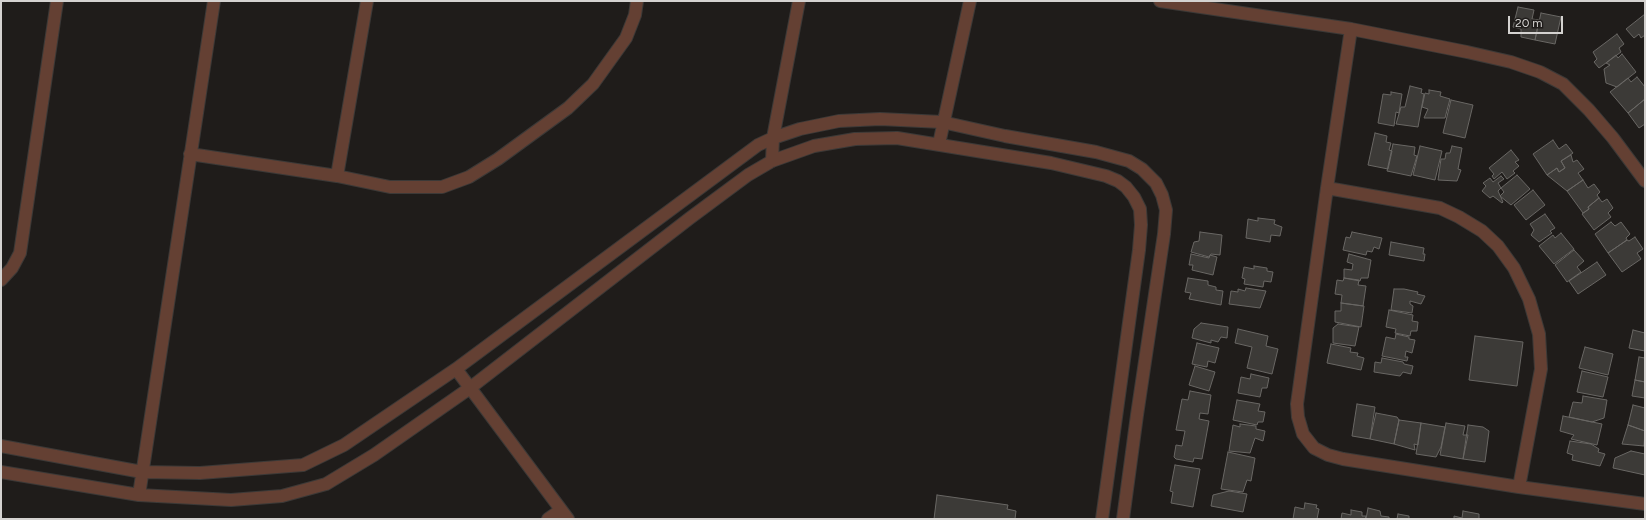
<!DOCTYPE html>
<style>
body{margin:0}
#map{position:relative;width:1646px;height:520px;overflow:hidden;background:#1f1c1a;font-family:Figtree,sans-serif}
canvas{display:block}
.frame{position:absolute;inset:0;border:2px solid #d4d2d0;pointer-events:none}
.scale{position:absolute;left:1508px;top:16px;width:55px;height:18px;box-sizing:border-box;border:2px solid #d4d2d0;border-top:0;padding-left:5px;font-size:12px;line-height:14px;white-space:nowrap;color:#d4d2d0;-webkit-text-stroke:3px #1f1c1a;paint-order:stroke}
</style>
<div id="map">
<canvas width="1646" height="520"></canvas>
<div class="frame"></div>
<div class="scale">20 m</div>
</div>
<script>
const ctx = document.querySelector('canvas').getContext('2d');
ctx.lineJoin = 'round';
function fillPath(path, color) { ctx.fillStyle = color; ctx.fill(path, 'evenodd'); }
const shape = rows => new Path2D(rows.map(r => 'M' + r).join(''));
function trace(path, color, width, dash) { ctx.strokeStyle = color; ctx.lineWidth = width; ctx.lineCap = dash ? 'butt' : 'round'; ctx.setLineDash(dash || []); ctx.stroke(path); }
const building = shape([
 [1518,7,1534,10,1532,19,1539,20,1535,40,1521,37,1521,29,1513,27,1518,7],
 [1541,13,1561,17,1555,44,1535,40,1541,13],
 [1645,14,1645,35,1641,38,1639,34,1634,38,1626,29,1645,14],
 [1617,34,1624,44,1619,48,1621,52,1599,68,1594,62,1597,59,1593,52,1617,34],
 [1622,54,1636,72,1617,87,1606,83,1604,69,1610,65,1606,63,1616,55,1618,58,1622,54],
 [1637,77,1645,87,1645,99,1628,113,1610,92,1628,78,1631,82,1637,77],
 [1410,86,1422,89,1421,93,1424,94,1418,127,1396,124,1401,107,1405,107,1410,86],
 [1429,90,1441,92,1440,96,1450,99,1445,118,1424,118,1428,109,1422,107,1425,93,1429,94,1429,90],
 [1391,92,1402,94,1399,113,1396,112,1394,126,1378,123,1383,94,1391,95,1391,92],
 [1645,99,1645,124,1639,128,1628,113,1645,99],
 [1451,100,1473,105,1465,138,1443,133,1451,100],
 [1375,133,1387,136,1386,142,1391,143,1389,150,1392,151,1388,169,1368,165,1375,133],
 [1553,140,1559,149,1566,144,1573,153,1561,161,1565,168,1559,172,1557,168,1547,175,1533,154,1553,140],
 [1393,144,1415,147,1414,155,1417,156,1411,176,1387,171,1393,144],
 [1420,146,1442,151,1435,180,1413,175,1420,146],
 [1452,146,1462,148,1458,169,1461,170,1457,181,1438,180,1441,159,1445,159,1446,153,1450,153,1452,146],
 [1511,150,1519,160,1515,162,1519,166,1513,171,1515,173,1507,179,1502,172,1494,179,1492,176,1494,174,1489,168,1511,150],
 [1571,155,1573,162,1577,160,1584,169,1578,173,1583,180,1567,191,1547,175,1557,168,1559,172,1565,168,1561,161,1571,155],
 [1517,175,1530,189,1511,205,1500,196,1504,192,1501,188,1517,175],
 [1501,176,1504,179,1498,183,1501,188,1498,191,1503,202,1502,203,1493,196,1490,198,1482,191,1486,186,1483,183,1490,178,1493,182,1501,176],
 [1583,180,1588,188,1594,184,1600,192,1597,195,1599,198,1588,207,1589,209,1583,213,1567,191,1583,180],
 [1533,190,1545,205,1526,220,1514,205,1533,190],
 [1599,198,1602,202,1607,199,1613,208,1608,213,1611,217,1594,230,1582,214,1589,209,1588,207,1599,198],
 [1545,214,1555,228,1550,231,1552,233,1539,242,1531,235,1534,230,1530,224,1545,214],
 [1258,218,1275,220,1274,224,1282,227,1280,236,1271,235,1270,242,1246,238,1248,219,1258,221,1258,218],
 [1611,222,1615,226,1621,222,1630,234,1626,238,1627,240,1608,253,1595,234,1611,222],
 [1200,232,1222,235,1220,255,1211,254,1209,257,1191,252,1194,242,1199,241,1200,232],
 [1352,232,1382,238,1379,249,1374,247,1372,252,1367,251,1366,255,1343,250,1346,237,1350,238,1352,232],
 [1561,233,1574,249,1554,264,1539,246,1553,235,1555,238,1561,233],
 [1635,237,1643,249,1637,253,1641,259,1622,272,1608,253,1627,240,1629,241,1635,237],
 [1391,242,1424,248,1423,254,1425,254,1424,261,1389,255,1391,242],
 [1574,250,1584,261,1577,267,1581,272,1567,282,1555,265,1574,250],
 [1191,254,1209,258,1210,255,1217,257,1213,275,1192,270,1193,265,1189,265,1191,254],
 [1349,254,1371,260,1368,278,1361,278,1360,281,1344,278,1344,269,1352,270,1353,264,1347,262,1349,254],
 [1597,262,1606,275,1578,294,1569,281,1597,262],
 [1254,266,1267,268,1267,271,1273,272,1271,282,1264,281,1263,287,1244,284,1245,279,1242,278,1244,267,1254,269,1254,266],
 [1188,278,1208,281,1208,285,1216,287,1216,290,1223,291,1221,305,1189,299,1191,293,1185,292,1188,278],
 [1344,278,1359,280,1358,285,1366,286,1363,306,1341,303,1342,295,1335,294,1337,280,1343,281,1344,278],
 [1246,288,1266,291,1260,308,1229,304,1231,291,1238,292,1238,289,1245,291,1246,288],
 [1394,289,1404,289,1418,292,1417,294,1425,296,1421,304,1410,301,1410,304,1413,306,1412,313,1391,310,1394,289],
 [1341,303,1364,306,1361,327,1335,322,1335,311,1341,311,1341,303],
 [1389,310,1413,315,1412,321,1418,322,1417,331,1411,331,1410,336,1395,333,1396,329,1386,327,1389,310],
 [1201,323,1228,327,1227,338,1221,337,1218,342,1211,340,1211,343,1192,338,1194,329,1201,323],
 [1338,324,1359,327,1355,346,1333,343,1333,328,1338,324],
 [1238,329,1268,336,1266,346,1278,349,1272,374,1247,368,1252,347,1235,343,1238,329],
 [1633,330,1645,333,1645,351,1629,348,1633,330],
 [1396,334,1409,337,1409,339,1415,340,1412,353,1406,351,1405,357,1408,357,1407,361,1382,356,1386,337,1395,339,1396,334],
 [1475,336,1523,342,1517,386,1469,380,1475,336],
 [1197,343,1219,348,1215,363,1208,361,1207,367,1192,364,1197,343],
 [1331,344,1351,348,1350,352,1358,353,1357,356,1364,358,1361,370,1327,363,1331,344],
 [1585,347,1613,354,1608,375,1579,368,1585,347],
 [1639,357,1645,358,1645,382,1635,380,1639,357],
 [1382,358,1403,362,1404,364,1413,366,1411,374,1403,372,1400,376,1374,372,1375,362,1381,363,1382,358],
 [1195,366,1215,372,1209,391,1189,385,1195,366],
 [1582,371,1608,377,1603,397,1577,392,1582,371],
 [1251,374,1269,378,1267,388,1262,388,1260,397,1238,393,1241,377,1250,379,1251,374],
 [1635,380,1645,382,1645,398,1632,396,1635,380],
 [1190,391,1211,395,1208,414,1200,413,1199,419,1209,421,1202,459,1194,458,1193,462,1176,459,1174,457,1176,445,1182,446,1185,431,1176,430,1182,399,1188,400,1190,391],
 [1583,396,1607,400,1604,418,1592,422,1569,417,1573,402,1582,403,1583,396],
 [1237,400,1260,404,1258,411,1265,412,1263,422,1258,422,1257,425,1233,420,1237,400],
 [1357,404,1375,407,1370,439,1352,436,1357,404],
 [1633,405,1645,408,1645,431,1628,425,1633,405],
 [1376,413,1397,417,1399,420,1394,444,1370,439,1376,413],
 [1563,416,1602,424,1597,445,1571,439,1574,435,1560,431,1563,416],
 [1399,420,1421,423,1418,445,1414,444,1415,450,1394,444,1399,420],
 [1421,423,1445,427,1441,447,1436,457,1416,454,1421,423],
 [1446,423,1465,426,1463,435,1468,435,1463,459,1440,455,1446,423],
 [1240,424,1256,426,1256,429,1265,431,1263,441,1255,438,1250,453,1229,451,1233,425,1240,427,1240,424],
 [1468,425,1483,427,1489,431,1485,462,1463,459,1468,425],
 [1628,425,1645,431,1644,446,1622,444,1628,425],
 [1570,441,1591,444,1599,449,1598,452,1605,454,1600,466,1572,460,1573,455,1567,453,1570,441],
 [1631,451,1645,454,1645,475,1613,468,1615,458,1631,451],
 [1228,452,1255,458,1251,481,1247,480,1243,492,1221,489,1228,452],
 [1175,465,1200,469,1193,507,1171,503,1173,492,1170,491,1175,465],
 [1229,491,1247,494,1243,512,1211,506,1213,495,1229,491],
 [937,495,1008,505,1007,509,1016,511,1015,519,934,519,937,495],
 [1305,503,1317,505,1316,508,1319,509,1317,519,1293,519,1295,507,1304,509,1305,503],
 [1368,508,1380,511,1381,516,1389,517,1389,519,1366,519,1368,508],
 [1351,510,1362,512,1362,516,1366,516,1365,519,1341,519,1342,513,1351,515,1351,510],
 [1463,511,1479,514,1479,519,1454,519,1454,516,1462,518,1463,511],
 [1398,514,1409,516,1409,519,1397,519,1398,514]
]);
fillPath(building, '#3c3a37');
trace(building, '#696764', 1);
const minor = shape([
 [1160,1,1351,29,1467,52,1511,62,1540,72,1563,84,1589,110,1613,138,1645,181],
 [1351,29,1327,188,1297,404,1298,417,1303,434,1314,448,1328,455,1343,459,1519,487,1645,504],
 [939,144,970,1],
 [190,154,337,176,390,187,442,187,469,177,498,159,568,108,593,84,626,38,635,15,637,1],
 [772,161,773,138,799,1],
 [337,176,367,1],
 [1327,188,1440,208,1459,217,1482,231,1498,246,1514,268,1529,299,1539,334,1541,369,1519,487],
 [1,280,12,268,20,253,57,1],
 [456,369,568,519],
 [1,446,142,472,200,473,303,465,344,445,456,369,758,145,773,138,800,129,839,121,880,119,942,122,1005,136,1096,152,1129,161,1142,169,1156,183,1162,195,1166,210,1164,234,1137,415,1123,519],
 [1,472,139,495,231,500,282,496,326,484,374,455,470,388,690,218,748,175,772,161,814,146,855,139,897,138,1051,163,1106,176,1118,181,1126,187,1134,197,1140,209,1141,225,1139,250,1102,519],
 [139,495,214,1],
 [548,519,561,510]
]);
trace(minor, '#3c3937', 14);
trace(minor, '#644033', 12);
</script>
